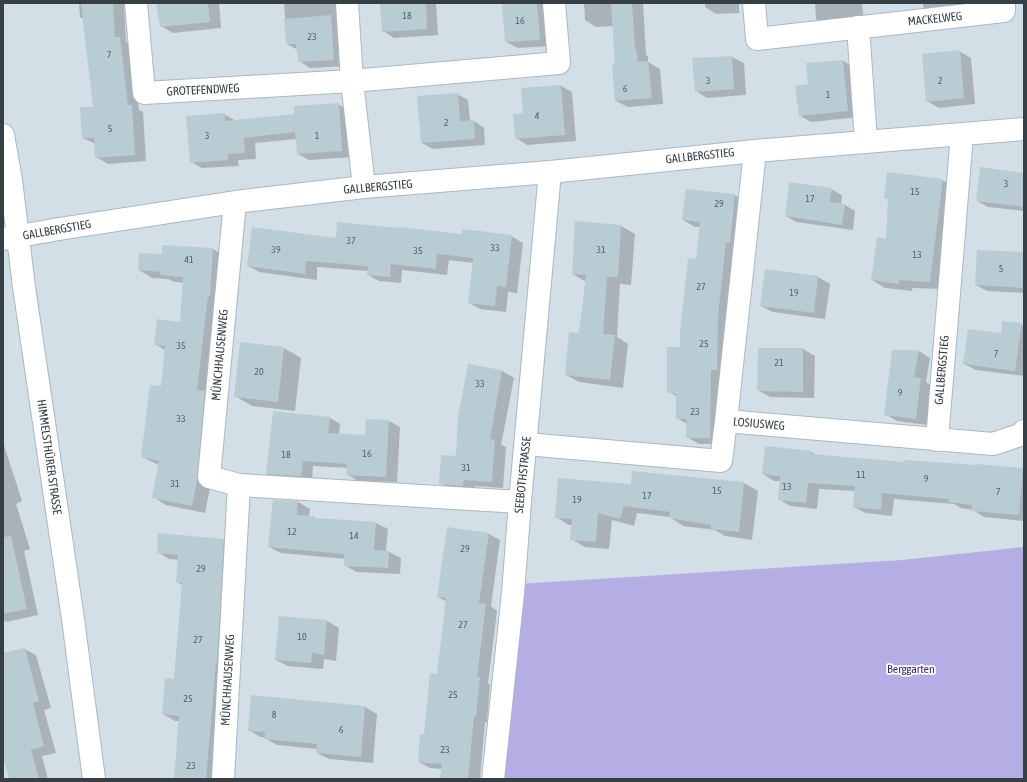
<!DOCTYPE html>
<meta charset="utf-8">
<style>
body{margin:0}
#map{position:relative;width:1027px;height:782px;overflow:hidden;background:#e5edf2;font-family:"Asap Condensed",sans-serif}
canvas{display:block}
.frame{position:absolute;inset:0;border:4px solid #353f44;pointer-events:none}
</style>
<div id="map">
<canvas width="1027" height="782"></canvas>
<div class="frame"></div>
</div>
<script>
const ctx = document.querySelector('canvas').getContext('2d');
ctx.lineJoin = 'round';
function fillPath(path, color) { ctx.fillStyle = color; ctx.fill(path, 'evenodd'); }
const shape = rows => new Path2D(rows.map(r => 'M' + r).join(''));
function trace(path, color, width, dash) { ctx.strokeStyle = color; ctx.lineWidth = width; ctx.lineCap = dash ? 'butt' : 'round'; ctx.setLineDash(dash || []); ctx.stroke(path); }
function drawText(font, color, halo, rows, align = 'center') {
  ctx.font = font + ' "Asap Condensed",sans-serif'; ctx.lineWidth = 3.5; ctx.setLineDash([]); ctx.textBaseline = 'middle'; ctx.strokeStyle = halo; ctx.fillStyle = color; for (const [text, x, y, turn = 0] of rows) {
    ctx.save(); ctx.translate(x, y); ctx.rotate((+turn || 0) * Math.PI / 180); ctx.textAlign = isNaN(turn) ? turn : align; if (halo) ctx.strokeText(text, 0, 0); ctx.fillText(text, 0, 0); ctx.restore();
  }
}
fillPath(shape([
 [3,3,1024,3,1024,779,3,779]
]), '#d3dfe6');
fillPath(shape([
 [1024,547,1024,779,498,779,518,584,902,560]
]), '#b5aee5');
fillPath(shape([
 [79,3,124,3,126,42,131,44,139,110,143,112,146,161,108,164,96,157,96,144,83,138,94,108,83,19,80,17],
 [157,3,219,3,221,28,173,33,161,26],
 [284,3,337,3,346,66,310,68,299,61,298,50,287,44],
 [381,3,436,3,438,35,394,38,383,31],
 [502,3,545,3,551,46,518,48,506,42,503,4],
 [584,3,643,3,646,55,648,56,648,62,660,69,663,104,628,107,616,101,616,65,614,26,596,27,585,20],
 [705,3,739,3,739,13,716,14,705,7],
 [815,3,862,3,864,21,827,26,816,19],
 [923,3,965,3,965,10,934,14,923,7],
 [959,51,971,58,975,104,939,108,927,101],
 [732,57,744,63,746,95,707,98,696,91,693,59],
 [843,61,854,67,860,117,811,122,799,115],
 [561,86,572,92,576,141,527,145,516,138],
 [457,94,468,100,470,121,474,121,484,128,485,145,433,149,422,143],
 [338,104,349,111,353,157,309,160,298,154,297,139,255,143,256,159,238,160,239,166,202,168,191,162,224,114,236,121,295,115],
 [1024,174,1024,211,988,207,977,201],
 [942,180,956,187,943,289,912,288,912,291,885,288,872,280,886,240,889,200,885,198],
 [831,189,842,195,841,205,845,205,855,211,853,230,796,222,786,216],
 [734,195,746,202,721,444,699,444,687,437,687,424,677,418,677,397,668,391,681,348,697,260,700,227,695,227,683,220],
 [576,222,621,226,635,234,631,285,620,284,617,337,628,344,623,388,579,382,566,375,579,334,586,282,573,274],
 [463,235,511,236,523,243,517,293,508,292,506,312,480,309,469,303,473,263,449,260,447,275,402,270,401,283,379,281,368,275,368,271,317,267,317,280,259,272,248,266,337,239],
 [213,249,226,257,210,488,205,513,166,505,153,497,159,465,142,457,161,387,166,351,155,344,181,323,184,283,175,282,168,279,152,278,139,270,163,255],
 [978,251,1024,253,1024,293,987,291,976,285],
 [766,270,818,277,830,284,825,319,773,312,761,306],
 [1021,324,1024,326,1024,376,976,370,964,364],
 [284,348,301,358,295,411,252,406,235,396],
 [803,349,815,356,814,398,770,397,758,390],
 [919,351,930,358,926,382,932,386,927,425,897,421,885,414],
 [469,366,502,371,514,378,501,445,506,447,503,488,475,486,475,492,452,490,440,483,456,457],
 [330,418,340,424,339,435,366,436,389,421,400,427,397,482,358,481,347,474,348,468,313,466,312,482,278,480,267,474],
 [3,442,22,501,16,504,30,549,24,551,38,615,7,622,3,620],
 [811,452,818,456,905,463,1023,469,1024,470,1024,521,984,517,973,510,961,508,954,504,894,499,892,516,866,513,854,507,856,491,819,489,817,509,790,506,779,499,781,481,774,481,763,474],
 [633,472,744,483,758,491,752,540,725,536,715,530,683,526,670,517,637,513,634,526,612,520,609,549,585,547,571,539,572,525,569,525,556,517,631,485],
 [274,501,298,502,310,509,309,517,318,519,376,523,388,529,386,551,389,552,401,558,400,574,356,572,345,565,345,559,281,553,269,547],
 [448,528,489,534,500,540,491,606,497,611,488,683,490,685,487,722,485,722,480,779,441,779,442,769,430,768,419,762,438,675,447,602,438,597],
 [223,540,235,547,219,779,175,779,179,721,175,721,163,714,174,680,183,586,177,582,179,560,169,559,158,552],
 [280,617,327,621,339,628,336,661,324,659,323,669,288,666,276,660],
 [24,649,36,655,51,708,44,710,56,753,42,756,48,779,10,779,3,752,3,654],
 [365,707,377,714,373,763,329,759,317,753,317,749,277,745,265,738,265,737,260,737,249,730]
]), '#0003');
fillPath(shape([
 [81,3,113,3,115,37,120,37,128,105,132,105,135,155,95,158,94,138,82,138,80,107,93,107],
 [156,3,208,3,210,22,160,27],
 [380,3,426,3,427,29,382,32],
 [502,3,537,3,540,40,505,42],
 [611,3,632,3,635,49,636,49,638,62,648,61,652,98,615,101,612,65,615,64],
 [331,15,334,60,298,62,296,44,286,44,284,19],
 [960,50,964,98,926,102,922,54],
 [732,56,734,89,695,92,692,58],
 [843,60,848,111,799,116,795,86,808,84,806,63],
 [561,85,565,135,515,139,513,114,523,113,521,88],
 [458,93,460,121,474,120,475,139,421,143,417,96],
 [339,103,342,151,297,154,295,132,244,138,245,153,228,154,228,160,190,163,186,116,225,113,225,121,294,114,294,106],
 [980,167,1024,173,1024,207,976,201],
 [887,172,943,179,930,282,899,280,899,284,871,280,877,237,886,239,888,199,884,198],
 [789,182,832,188,830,202,845,204,842,225,785,216],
 [686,189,735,194,730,243,726,242,718,316,717,370,711,370,710,438,686,438,686,419,676,419,676,394,667,392,667,347,680,347,680,330,688,258,696,259,700,222,682,220],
 [575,221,621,225,618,277,607,277,603,334,615,335,610,380,565,375,569,332,579,333,586,275,572,274],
 [337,222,398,228,398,227,462,234,462,229,512,235,506,287,497,286,495,306,468,303,473,258,437,254,436,269,391,264,390,277,367,275,368,266,306,261,305,274,247,266,252,227,336,238],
 [162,245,213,248,210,296,208,296,197,390,205,391,197,480,192,506,152,498,159,461,141,457,150,385,161,386,165,346,154,345,157,319,180,322,183,277,160,275,160,272,138,270,139,253,162,254],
 [977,250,1024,252,1023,288,975,285],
 [765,269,818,276,814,313,760,306],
 [1002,321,1022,323,1015,371,963,364,968,329,1001,333],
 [240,342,284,347,278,402,234,397],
 [758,348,803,348,803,392,757,391],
 [892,350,919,350,914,377,921,378,916,419,884,415],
 [468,364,502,370,490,439,495,440,492,482,464,480,463,486,439,484,441,455,456,456,458,417],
 [273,411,330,417,328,433,365,435,366,419,389,420,386,477,346,475,347,464,303,461,301,476,266,474],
 [765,446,812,451,811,454,904,462,904,460,975,465,976,464,1023,468,1019,515,971,511,972,505,948,502,949,499,882,493,881,510,853,507,855,486,808,483,806,503,778,500,780,476,762,474],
 [632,471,744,482,739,532,711,529,711,525,669,518,670,512,624,506,620,519,598,513,596,542,570,540,572,519,555,518,558,478,631,484],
 [273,500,298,501,297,515,315,516,315,518,376,522,374,550,389,551,388,568,344,566,344,554,268,547],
 [447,527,489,533,479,603,486,604,477,677,480,677,476,716,474,716,468,779,440,779,442,764,418,762,420,734,424,734,430,673,437,674,446,598,437,597],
 [158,533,224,539,217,663,216,663,206,779,174,779,179,716,162,714,165,678,174,679,182,583,176,583,178,555,157,553],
 [11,536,27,609,3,614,3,537],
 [279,616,327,620,324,655,312,653,311,663,275,660],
 [25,648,39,701,33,703,44,746,31,750,39,779,9,779,3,756,3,653],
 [251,695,365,706,361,757,316,753,317,744,264,739,265,732,248,731]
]), '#baccd3');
const minor = shape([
 [136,3,144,93,352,81,559,63,554,3],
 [347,3,352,81,364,187],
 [754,3,757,39,1004,11,1004,3],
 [858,27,866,141],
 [3,135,11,180,24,287,73,619,94,779],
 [235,202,209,477,239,485],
 [3,239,59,229,235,202,364,187,550,172,755,151,1024,129],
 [726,421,755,151],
 [937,440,962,134],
 [526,444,721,461,726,421,993,444,1020,435,1024,431],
 [223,779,239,485,520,502],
 [493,779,513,593,520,502,550,172]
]);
trace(minor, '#abb8c0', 24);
trace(minor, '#fff', 22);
drawText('10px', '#566268', null, [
 ["18",407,16],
 ["16",520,21],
 ["23",312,37],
 ["7",109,55],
 ["3",708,81],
 ["2",940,81],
 ["6",625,89],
 ["1",828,95],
 ["4",537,116],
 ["2",446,123],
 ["5",110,129],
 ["3",207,136],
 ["1",317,136],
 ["3",1006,184],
 ["15",915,192],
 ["17",810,199],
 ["29",719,204],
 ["37",351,241],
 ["33",495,248],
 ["39",276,250],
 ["31",601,250],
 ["35",418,251],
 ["13",917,255],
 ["41",189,260],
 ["5",1001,269],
 ["27",701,287],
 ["19",794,293],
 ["25",704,344],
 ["35",181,346],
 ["7",996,354],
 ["21",779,363],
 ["20",259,372],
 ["33",480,384],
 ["9",900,393],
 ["23",695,412],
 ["33",181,419],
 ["16",367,454],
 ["18",286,455],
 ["31",466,468],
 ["11",861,475],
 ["9",926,479],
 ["31",175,484],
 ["13",787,487],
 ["15",717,491],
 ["7",998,492],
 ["17",647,496],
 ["19",577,500],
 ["12",292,532],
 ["14",354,536],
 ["29",465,549],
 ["29",201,569],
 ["27",463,625],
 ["10",302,637],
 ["27",198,640],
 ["25",453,695],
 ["25",188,699],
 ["8",274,715],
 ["6",341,730],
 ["23",445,750],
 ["23",191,766]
]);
drawText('12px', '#353f44', '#fff', [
 ["MACKELWEG",935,19,-6],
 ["GROTEFENDWEG",203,90,-3],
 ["GALLBERGSTIEG",700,156,-6],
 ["GALLBERGSTIEG",378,187,-5],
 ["GALLBERGSTIEG",57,230,-10],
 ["MÜNCHHAUSENWEG",220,355,-85],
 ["GALLBERGSTIEG",942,370,-85],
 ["LOSIUSWEG",759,424,5],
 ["HIMMELSTHÜRER STRASSE",49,457,82],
 ["SEEBOTHSTRASSE",523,475,-84],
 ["MÜNCHHAUSENWEG",228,680,-87]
]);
drawText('12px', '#402a73', '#fff', [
 ["Berggarten",911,669]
]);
</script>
